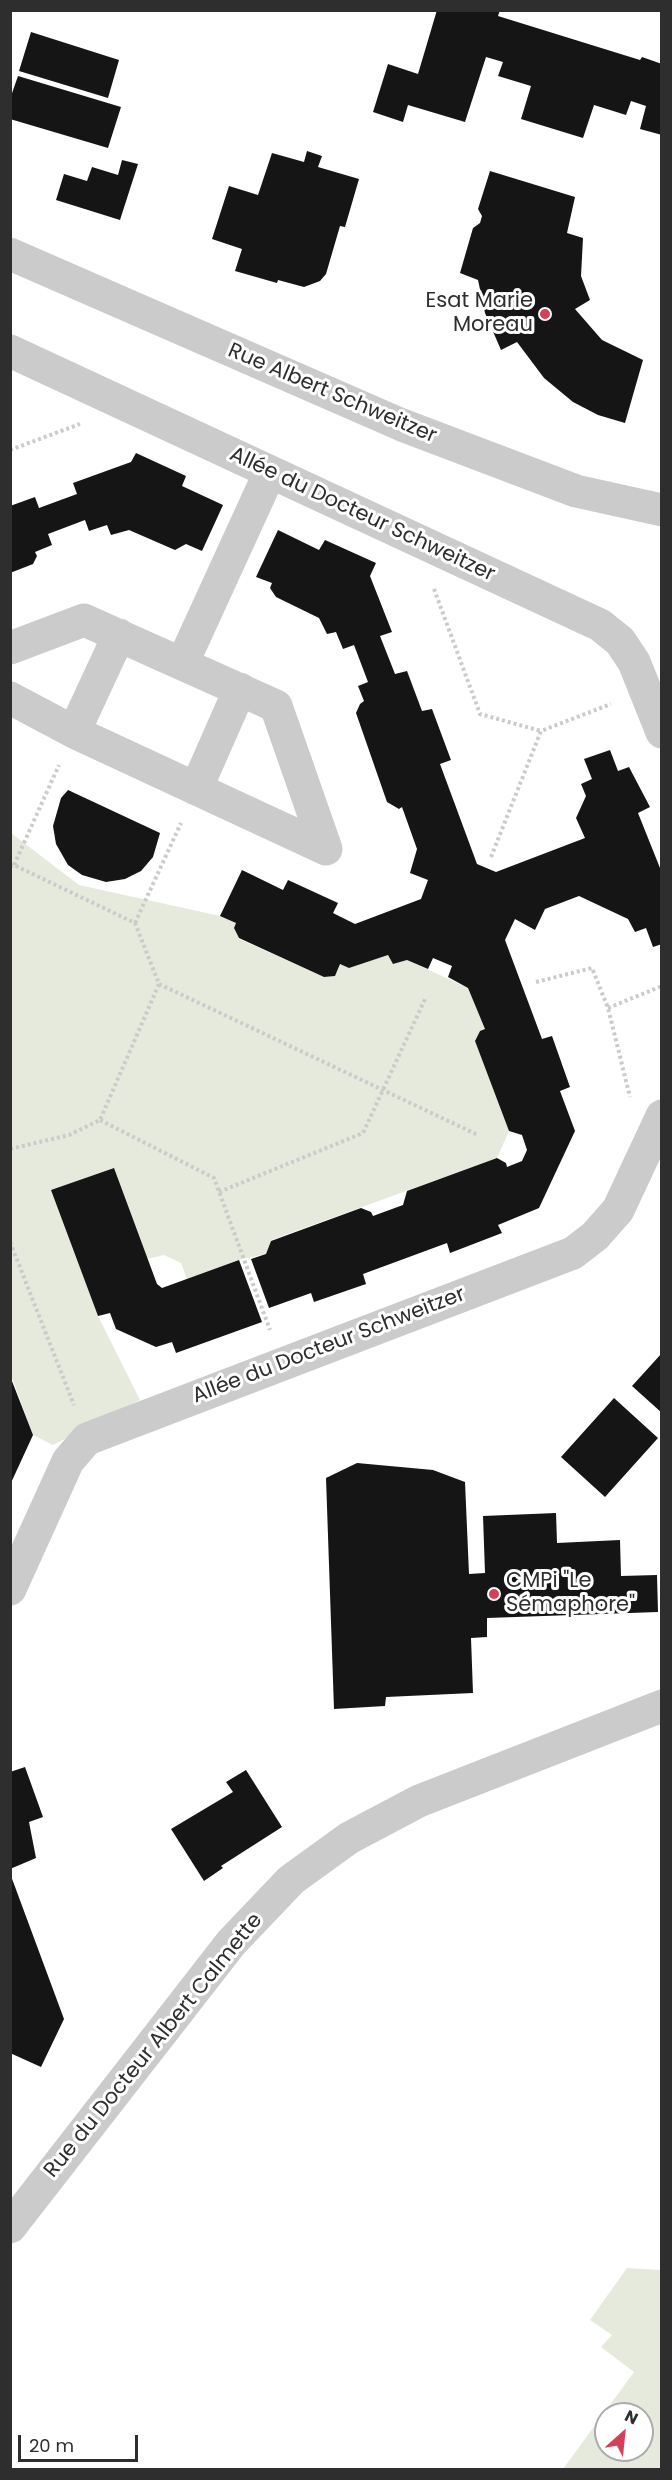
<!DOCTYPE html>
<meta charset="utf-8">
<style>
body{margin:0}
#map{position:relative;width:672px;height:2480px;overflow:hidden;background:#fff;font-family:Poppins,sans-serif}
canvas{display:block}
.frame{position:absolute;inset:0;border:12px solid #2e2e2e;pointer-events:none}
.north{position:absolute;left:594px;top:2402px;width:60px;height:60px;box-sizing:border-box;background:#fff;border:2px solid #ababab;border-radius:50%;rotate:27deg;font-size:16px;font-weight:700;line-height:24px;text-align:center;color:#2e2e2e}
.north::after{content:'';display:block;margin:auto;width:21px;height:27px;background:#d63f59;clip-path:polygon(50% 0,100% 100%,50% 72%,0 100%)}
.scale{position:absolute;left:18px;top:2435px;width:120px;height:27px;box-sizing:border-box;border:3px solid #2e2e2e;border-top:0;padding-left:8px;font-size:18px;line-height:21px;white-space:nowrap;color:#2e2e2e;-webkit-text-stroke:4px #fff;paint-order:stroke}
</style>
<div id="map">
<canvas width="672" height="2480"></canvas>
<div class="frame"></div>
<div class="north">N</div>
<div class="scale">20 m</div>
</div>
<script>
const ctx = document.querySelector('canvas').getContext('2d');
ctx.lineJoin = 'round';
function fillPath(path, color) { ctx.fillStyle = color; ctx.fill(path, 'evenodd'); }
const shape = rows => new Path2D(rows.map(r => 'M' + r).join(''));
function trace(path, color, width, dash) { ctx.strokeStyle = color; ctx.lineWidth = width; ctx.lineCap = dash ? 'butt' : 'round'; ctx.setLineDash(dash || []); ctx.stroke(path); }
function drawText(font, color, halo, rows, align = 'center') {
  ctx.font = font + ' Poppins,sans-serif'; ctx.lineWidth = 6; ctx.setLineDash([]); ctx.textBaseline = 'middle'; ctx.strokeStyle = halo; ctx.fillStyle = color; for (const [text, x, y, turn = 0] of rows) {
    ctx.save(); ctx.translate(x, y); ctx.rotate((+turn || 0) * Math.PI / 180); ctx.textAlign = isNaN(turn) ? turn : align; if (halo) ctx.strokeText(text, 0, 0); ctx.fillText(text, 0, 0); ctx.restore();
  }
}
fillPath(shape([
 [11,833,79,885,220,916,236,923,234,928,239,939,324,977,335,976,340,964,349,968,388,955,393,964,407,960,468,988,485,1029,480,1031,475,1041,509,1131,497,1158,271,1240,266,1254,239,1260,187,1279,181,1263,164,1255,147,1259,113,1168,52,1190,98,1316,140,1400,53,1445,33,1435,11,1375],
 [627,2268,661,2270,661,2469,563,2469,634,2372,601,2347,612,2335,590,2320],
 [606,2414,642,2414,642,2450,606,2450]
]), '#e5eadd');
fillPath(shape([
 [437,10,500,10,498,16,640,60,642,57,662,64,662,135,640,129,646,106,631,101,626,115,594,105,583,138,521,119,531,86,498,76,503,62,486,57,465,122,408,105,403,122,373,112,388,64,418,74],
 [31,32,119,60,108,98,19,71],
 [18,76,121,107,108,148,10,119,10,99],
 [307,151,322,156,318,167,359,179,345,227,340,226,326,274,320,281,304,287,278,280,277,283,235,271,242,249,212,239,229,186,258,195,272,153,304,162],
 [122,160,138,164,120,220,56,200,64,174,87,181,92,167,118,175],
 [490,171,575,197,567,233,583,238,581,276,590,300,575,309,602,340,643,360,625,423,598,415,573,402,544,378,517,342,501,350,485,313,478,280,460,273,473,228,480,223,482,216,478,209],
 [136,453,186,476,182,486,223,505,202,551,186,544,175,550,129,530,111,535,107,525,89,531,85,520,48,534,52,545,35,552,37,556,33,564,10,573,10,506,35,497,39,508,77,494,73,483,131,462],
 [278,530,319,550,325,540,376,563,370,576,392,632,380,636,395,674,407,671,422,711,432,709,451,760,440,764,477,864,496,872,585,838,576,818,586,796,581,784,592,779,584,759,610,750,618,771,629,767,650,807,638,813,662,873,662,944,653,947,646,928,635,932,628,919,579,896,545,909,535,930,515,919,505,940,542,1039,552,1036,570,1087,560,1091,575,1131,539,1208,498,1225,502,1233,450,1253,447,1243,363,1274,366,1284,314,1302,311,1293,269,1308,251,1259,266,1254,271,1241,361,1208,371,1212,373,1216,403,1205,407,1191,497,1158,506,1163,507,1167,522,1161,527,1150,522,1135,509,1131,475,1041,480,1031,485,1029,468,988,448,977,452,966,433,958,428,969,407,960,393,964,388,955,349,968,340,964,335,976,324,977,239,938,234,928,236,923,220,916,242,870,283,890,288,880,338,903,333,913,355,924,421,899,428,880,410,873,417,849,402,807,399,809,387,802,356,713,360,704,364,701,358,686,368,682,354,645,343,649,336,632,327,634,319,618,276,597,270,588,272,583,256,577],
 [68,790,160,833,153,857,141,871,125,879,106,882,82,875,68,865,56,844,53,826,61,798],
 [114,1168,157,1284,162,1288,239,1260,262,1322,176,1353,172,1342,156,1347,116,1329,110,1313,98,1316,51,1190],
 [662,1353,662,1413,632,1386],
 [10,1376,33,1435,10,1485],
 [614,1398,658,1438,605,1497,561,1457],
 [357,1463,433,1470,465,1482,469,1574,485,1573,483,1516,556,1513,557,1543,620,1540,621,1576,657,1575,658,1612,487,1618,487,1637,471,1638,473,1693,386,1697,385,1706,334,1709,326,1478],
 [25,1767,43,1817,29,1822,36,1858,10,1869,10,1772],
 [246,1770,282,1827,221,1866,223,1868,204,1881,171,1829,233,1792,226,1782],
 [11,1876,64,2019,41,2067,10,2053]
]), '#151515');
trace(shape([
 [10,450,80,424],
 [434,589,480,714,541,731],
 [491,857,541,731,611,704],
 [14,865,59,765],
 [10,866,14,865,135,923,159,984,100,1120,69,1135,10,1149],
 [135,923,181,823],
 [536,982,592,968,608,1008,630,1097],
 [159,984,478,1135],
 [608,1008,662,986],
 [100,1120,214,1178,270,1330],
 [219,1192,363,1133,426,997],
 [10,1242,74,1405]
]), '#cbcbcb', 4, [3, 3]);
trace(shape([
 [10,254,402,425,576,491,662,510],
 [10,351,600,625,620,641,634,662,662,732],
 [10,648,84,620,276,706,326,849,74,732,10,698],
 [183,662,270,472],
 [74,732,119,635],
 [196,789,240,689],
 [10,1589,68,1461,87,1439,573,1253,595,1236,618,1210,662,1116],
 [10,2227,231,1943,291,1880,349,1838,419,1801,662,1706]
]), '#cbcbcb', 33);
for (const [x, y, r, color] of [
 [545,314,6,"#d63f59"],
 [494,1594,6,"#d63f59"]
]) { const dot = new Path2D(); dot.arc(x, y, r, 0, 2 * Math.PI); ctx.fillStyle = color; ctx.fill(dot); trace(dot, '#fff', 2); }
drawText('21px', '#2e2e2e', '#fff', [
 ["Esat Marie",533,302],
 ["Moreau",533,326],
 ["CMPi \"Le",506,1582,"left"],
 ["Sémaphore\"",506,1606,"left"]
], 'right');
drawText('21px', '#2e2e2e', '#fff', [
 ["Rue Albert Schweitzer",332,394,23],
 ["Allée du Docteur Schweitzer",362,515,25],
 ["Allée du Docteur Schweitzer",329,1346,-21],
 ["Rue du Docteur Albert Calmette",154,2046,-51]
]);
</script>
